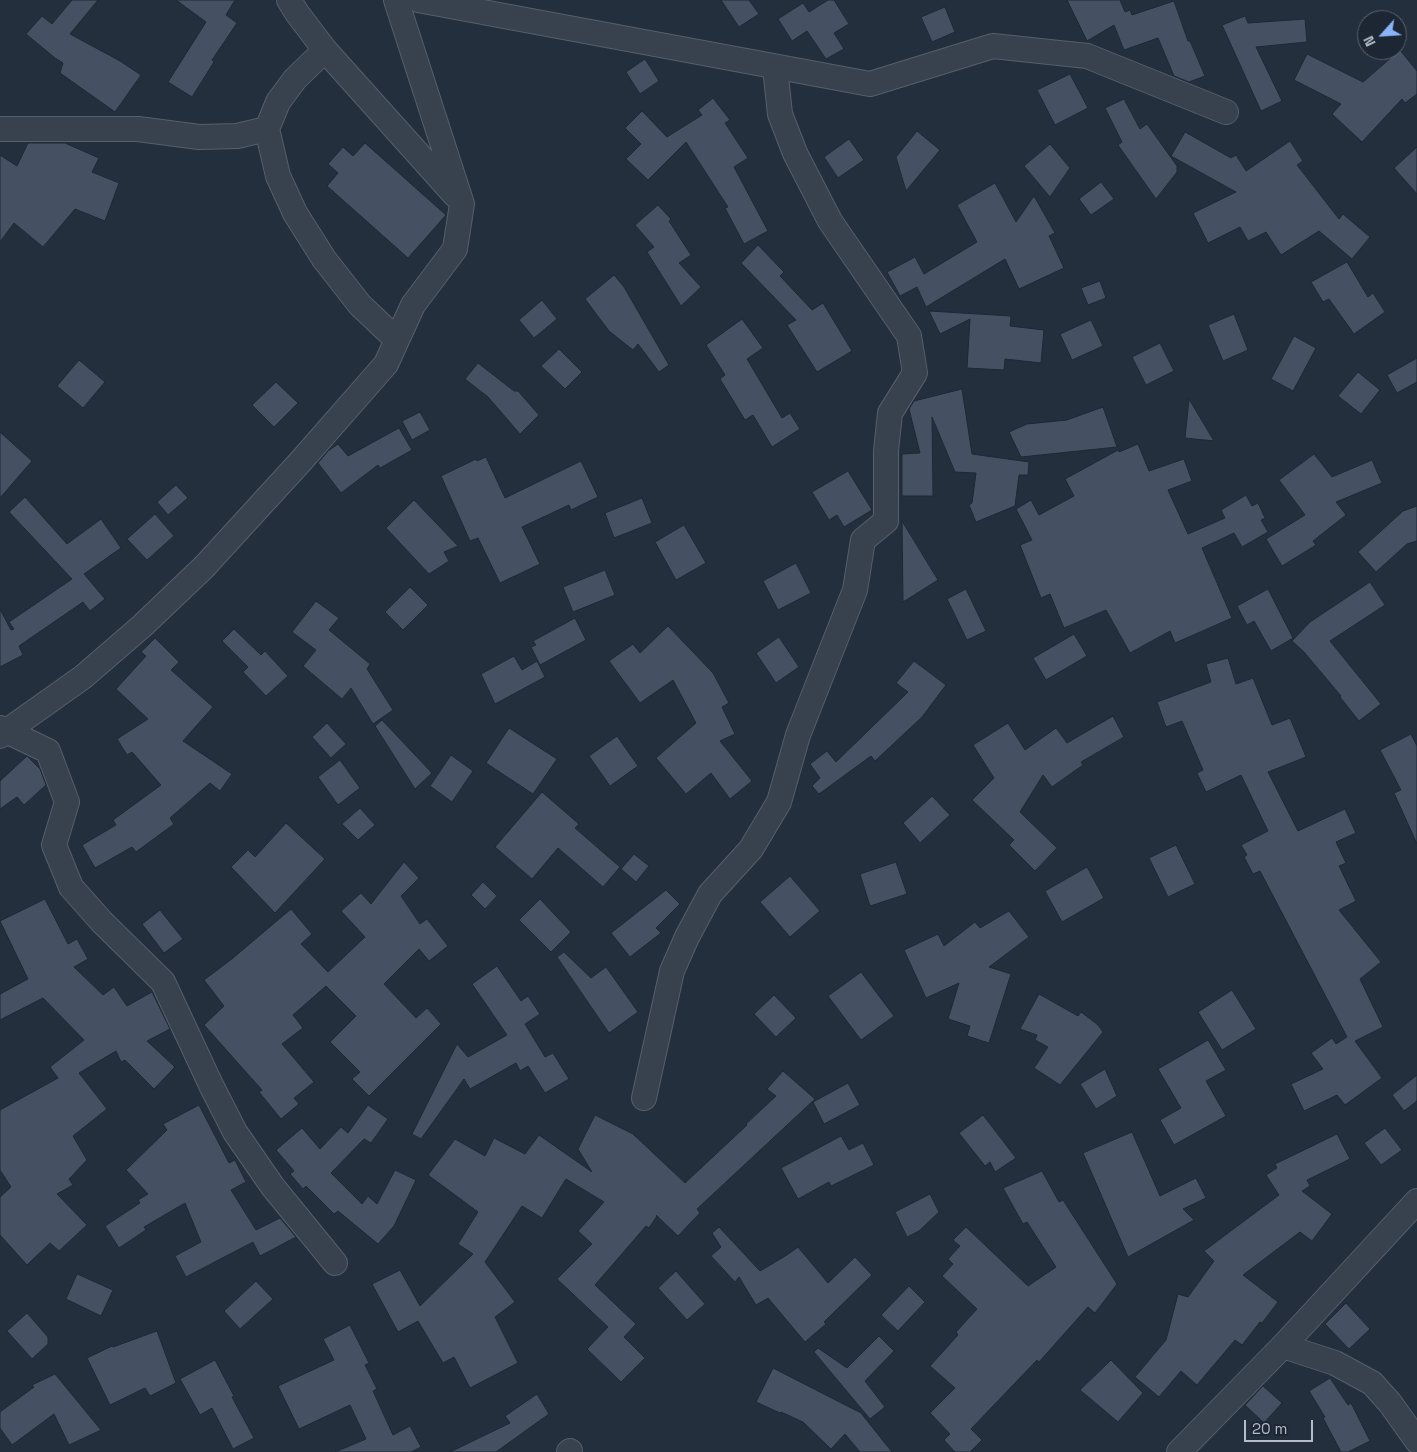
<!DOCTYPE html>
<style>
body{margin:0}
#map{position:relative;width:1417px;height:1452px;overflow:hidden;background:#242f3e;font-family:"Space Grotesk",sans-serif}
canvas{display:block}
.north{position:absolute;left:1357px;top:10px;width:50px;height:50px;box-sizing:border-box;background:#1d2633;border:1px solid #59626f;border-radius:50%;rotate:244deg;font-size:14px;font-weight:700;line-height:20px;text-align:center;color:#b4bcc9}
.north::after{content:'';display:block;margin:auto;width:18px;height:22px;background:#8ab4f8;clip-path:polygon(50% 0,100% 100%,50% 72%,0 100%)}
.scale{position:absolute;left:1244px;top:1420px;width:69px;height:22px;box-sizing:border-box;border:2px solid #b4bcc9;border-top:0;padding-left:6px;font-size:15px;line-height:18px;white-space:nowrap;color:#b4bcc9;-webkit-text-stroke:4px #1d2633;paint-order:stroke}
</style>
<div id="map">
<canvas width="1417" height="1452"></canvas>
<div class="north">N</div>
<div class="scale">20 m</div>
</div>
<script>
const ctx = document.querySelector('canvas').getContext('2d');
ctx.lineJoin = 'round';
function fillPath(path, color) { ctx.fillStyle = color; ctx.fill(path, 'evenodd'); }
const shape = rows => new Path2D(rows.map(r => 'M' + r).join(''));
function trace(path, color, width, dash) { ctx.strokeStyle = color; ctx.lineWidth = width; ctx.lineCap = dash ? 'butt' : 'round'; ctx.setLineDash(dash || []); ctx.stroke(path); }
const building = shape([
 [72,0,98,0,70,34,120,61,141,75,115,112,60,73,63,63,55,58,26,34,42,16,52,24,72,0],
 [176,0,235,0,226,15,237,23,212,60,214,62,192,97,168,82,206,22,176,0],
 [721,0,749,0,759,14,739,27,721,0],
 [828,0,834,0,849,24,834,33,844,49,826,59,807,31,792,41,778,19,803,3,809,12,828,0],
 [1067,0,1120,0,1125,12,1130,10,1132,15,1174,1,1188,41,1190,41,1205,76,1189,82,1174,76,1158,38,1124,50,1114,25,1087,41,1067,0],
 [945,7,955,32,932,42,921,17,945,7],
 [1245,16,1248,23,1305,19,1307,42,1256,47,1282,101,1261,111,1222,25,1245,16],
 [1400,50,1417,71,1417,94,1405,103,1402,99,1362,142,1332,114,1341,104,1294,80,1307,54,1363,82,1400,50],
 [645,59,659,81,640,94,626,72,645,59],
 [1070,74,1088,108,1055,125,1037,90,1070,74],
 [713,98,730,120,725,123,748,158,734,167,768,231,744,244,725,208,728,207,686,142,648,180,626,159,641,144,625,128,642,111,667,137,702,115,698,110,713,98],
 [1124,99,1140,129,1147,124,1177,166,1177,172,1156,199,1118,145,1122,142,1105,108,1124,99],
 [917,131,940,150,906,191,896,157,917,131],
 [1185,132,1231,158,1236,155,1246,171,1290,141,1303,161,1297,165,1339,219,1343,214,1370,237,1352,259,1319,231,1281,255,1266,232,1248,241,1240,227,1208,243,1193,213,1236,192,1171,156,1185,132],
 [849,139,864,160,838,178,824,157,849,139],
 [28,143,65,143,99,158,92,172,119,183,105,221,75,209,43,247,14,223,0,242,0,155,17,166,28,143],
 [365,143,446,215,408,258,327,186,338,173,328,164,343,147,353,156,365,143],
 [1050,144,1070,168,1050,197,1024,166,1050,144],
 [1417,147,1417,194,1394,168,1417,147],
 [1101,182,1114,199,1091,215,1079,199,1101,182],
 [995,183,1016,222,1034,196,1055,233,1049,236,1064,268,1019,289,1005,259,926,307,917,287,900,296,887,272,915,257,924,274,977,242,957,205,995,183],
 [658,205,671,219,669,221,691,255,679,263,701,287,681,306,647,252,654,247,635,225,658,205],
 [758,245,784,272,780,276,812,310,823,303,852,351,817,372,787,325,796,320,741,263,758,245],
 [1347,262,1368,297,1373,293,1385,312,1354,334,1329,299,1323,302,1311,282,1347,262],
 [614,275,624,287,669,365,659,372,638,344,633,350,609,331,585,299,614,275],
 [1100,281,1106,298,1088,305,1081,288,1100,281],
 [542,300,557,319,534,338,519,320,542,300],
 [929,311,1011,316,1010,326,1044,330,1041,363,1005,359,1004,370,967,368,970,319,940,334,929,311],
 [1234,314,1248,350,1223,361,1208,325,1234,314],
 [742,319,763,348,747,359,782,418,790,413,800,429,772,447,753,415,745,420,720,379,725,375,706,345,742,319],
 [1091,320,1103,346,1072,360,1060,334,1091,320],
 [1294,336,1316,348,1293,391,1271,379,1294,336],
 [1160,343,1174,371,1146,385,1132,357,1160,343],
 [559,349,582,372,565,389,541,366,559,349],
 [1417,358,1417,382,1397,393,1387,375,1417,358],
 [79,360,105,382,83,408,57,386,79,360],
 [478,363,514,391,518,391,539,415,520,434,488,397,465,379,478,363],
 [1358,372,1380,390,1361,414,1338,396,1358,372],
 [276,382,298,403,274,427,252,405,276,382],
 [962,389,972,454,1029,462,1028,475,1019,475,1015,506,976,522,969,505,972,503,976,473,955,472,932,417,933,496,902,496,902,454,920,453,909,409,914,401,962,389],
 [1189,399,1214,441,1185,438,1189,399],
 [1103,407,1117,447,1021,457,1009,432,1027,424,1067,420,1103,407],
 [420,412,430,430,412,440,402,421,420,412],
 [399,428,412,450,380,468,378,465,341,493,318,463,328,451,338,444,348,456,399,428],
 [0,432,32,461,0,498,0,432],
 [1138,444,1149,471,1184,459,1192,481,1168,490,1188,534,1225,518,1221,510,1246,495,1252,506,1258,503,1265,518,1261,520,1268,532,1242,547,1234,533,1202,548,1232,618,1175,643,1170,631,1130,653,1106,610,1064,628,1050,594,1041,598,1020,545,1032,540,1016,509,1031,500,1039,515,1074,496,1065,479,1118,450,1119,452,1138,444],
 [1314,454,1332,477,1372,460,1382,483,1336,502,1346,515,1313,541,1316,545,1282,566,1266,539,1305,515,1279,480,1314,454],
 [486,457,505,498,581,461,598,497,571,510,569,505,522,527,540,564,500,583,478,538,470,541,441,476,476,459,477,461,486,457],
 [848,471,872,510,844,527,837,515,829,520,812,492,848,471],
 [176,485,188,498,168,515,157,502,176,485],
 [25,497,67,544,101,519,121,548,84,574,105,599,90,611,83,602,19,646,23,655,0,667,0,609,11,630,14,629,9,622,72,579,9,512,25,497],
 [642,498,652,523,614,538,605,513,642,498],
 [414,500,458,546,444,552,449,561,429,574,386,528,414,500],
 [1417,506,1417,541,1407,544,1376,572,1358,552,1403,511,1417,506],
 [155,514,174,536,147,560,127,539,155,514],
 [902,521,938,580,903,602,902,521],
 [684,525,706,563,676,580,655,542,684,525],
 [796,563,811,593,778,610,763,581,796,563],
 [605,570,615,595,573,612,563,587,605,570],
 [1370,582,1385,605,1330,641,1381,704,1359,721,1340,697,1341,696,1304,652,1292,641,1310,622,1370,582],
 [410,587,428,605,403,630,385,612,410,587],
 [966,589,986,631,967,640,947,599,966,589],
 [1268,589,1293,638,1271,651,1254,621,1247,625,1237,606,1268,589],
 [316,601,339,618,329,630,370,664,367,669,393,710,373,724,351,688,342,699,303,666,316,650,292,632,316,601],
 [575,618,586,640,540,665,531,647,536,645,533,641,575,618],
 [668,626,713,673,729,703,722,707,735,734,720,741,752,781,730,799,711,773,686,794,656,758,696,723,673,680,640,703,609,661,633,644,640,653,668,626],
 [234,629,261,655,265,651,288,676,266,696,243,672,248,667,222,641,234,629],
 [1074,634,1087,656,1046,680,1033,658,1074,634],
 [779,637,799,667,776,683,756,653,779,637],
 [155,638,179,662,171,670,213,707,183,741,232,774,220,791,210,783,170,818,174,824,136,852,132,847,95,868,82,845,116,825,113,820,161,785,132,752,127,755,117,739,148,719,116,689,146,656,141,652,155,638],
 [514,656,522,670,537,661,545,677,495,704,481,674,514,656],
 [1228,658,1236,684,1253,678,1272,725,1290,718,1306,757,1268,772,1298,831,1345,809,1356,833,1336,842,1346,863,1339,866,1356,901,1339,910,1381,962,1360,979,1383,1027,1355,1041,1382,1078,1345,1105,1337,1095,1304,1111,1291,1084,1323,1069,1311,1053,1332,1038,1336,1044,1347,1037,1260,871,1253,874,1244,857,1247,855,1241,845,1268,831,1241,775,1206,792,1197,773,1203,770,1182,721,1166,727,1157,702,1211,682,1206,664,1228,658],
 [914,661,946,685,922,717,875,761,871,756,819,794,812,786,820,778,810,764,827,751,836,762,908,692,896,683,914,661],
 [1113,716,1124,737,1081,762,1083,765,1052,787,1043,775,1020,812,1057,848,1035,871,1009,845,1014,840,972,800,994,778,973,745,1008,723,1025,750,1056,728,1067,743,1113,716],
 [382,720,432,773,415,789,375,726,382,720],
 [327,723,346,744,331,758,312,737,327,723],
 [509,728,557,759,533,794,486,763,509,728],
 [1411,734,1417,746,1417,844,1394,793,1401,790,1380,750,1411,734],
 [617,736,638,766,610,786,589,756,617,736],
 [451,755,473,771,452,802,430,786,451,755],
 [27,756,40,769,46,785,24,805,17,797,0,809,0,781,27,756],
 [340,760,360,788,338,805,318,777,340,760],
 [542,792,579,824,575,828,620,867,603,887,558,848,532,879,495,847,542,792],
 [932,796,950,815,920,843,903,823,932,796],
 [360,808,375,825,358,840,342,824,360,808],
 [286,823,325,859,275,913,231,867,248,850,255,857,286,823],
 [1176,845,1195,884,1168,897,1149,858,1176,845],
 [634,854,649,866,636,882,621,869,634,854],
 [404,862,419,878,401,896,420,924,427,919,448,946,429,961,419,949,384,984,416,1018,427,1008,441,1024,369,1096,352,1079,360,1072,330,1042,356,1016,326,986,293,1015,303,1028,282,1044,314,1082,294,1098,299,1104,281,1119,259,1092,262,1090,204,1025,224,1006,204,980,233,958,291,909,312,934,301,944,328,972,365,937,341,911,361,893,371,904,404,862],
 [896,862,907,894,870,906,860,874,896,862],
 [1087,867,1104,898,1062,922,1045,891,1087,867],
 [790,876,820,911,790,937,760,902,790,876],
 [483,882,497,896,485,909,471,895,483,882],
 [666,890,680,904,656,928,661,933,630,957,611,933,666,890],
 [45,899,68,944,77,939,88,959,74,967,103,995,114,987,127,1006,152,992,170,1029,147,1041,175,1067,154,1089,125,1060,121,1062,116,1051,79,1073,107,1109,73,1136,87,1160,69,1179,73,1185,57,1194,87,1225,59,1251,50,1243,27,1265,0,1235,0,1197,11,1187,0,1170,0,1110,58,1078,50,1067,84,1040,43,998,0,1020,0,994,28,979,0,921,45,899],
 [540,899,571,932,551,952,519,920,540,899],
 [160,910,183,939,164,953,142,924,160,910],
 [1009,911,1029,937,989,967,1011,974,989,1043,967,1036,970,1026,948,1019,959,983,926,998,904,950,938,934,944,946,975,922,980,928,1009,911],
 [564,952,591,978,606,967,638,1012,609,1033,557,957,564,952],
 [497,966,521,1001,528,996,540,1014,525,1024,545,1057,553,1053,569,1079,545,1093,528,1066,520,1071,516,1063,470,1089,464,1079,421,1139,412,1134,457,1044,468,1057,507,1035,472,984,497,966],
 [861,972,894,1016,861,1040,828,996,861,972],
 [1232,990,1256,1029,1222,1050,1198,1012,1232,990],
 [1039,994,1078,1016,1081,1012,1098,1025,1103,1032,1060,1085,1034,1068,1048,1047,1035,1040,1037,1035,1020,1029,1039,994],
 [774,995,796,1018,776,1037,754,1014,774,995],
 [1208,1040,1226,1070,1206,1081,1226,1116,1174,1145,1160,1120,1181,1108,1158,1069,1208,1040],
 [1105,1069,1117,1096,1096,1109,1080,1084,1105,1069],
 [783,1071,815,1099,697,1209,700,1213,678,1236,656,1215,657,1216,649,1228,646,1226,595,1285,636,1324,624,1337,645,1358,621,1382,587,1349,608,1327,557,1279,592,1244,578,1231,604,1202,566,1179,542,1218,522,1206,485,1262,515,1302,495,1317,518,1363,470,1388,454,1357,443,1363,418,1321,398,1332,372,1284,400,1270,420,1306,473,1254,458,1244,478,1212,428,1175,455,1139,485,1156,494,1138,525,1154,539,1135,592,1172,578,1149,595,1115,633,1134,685,1183,747,1125,746,1124,776,1096,767,1089,783,1071],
 [1417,1075,1417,1101,1404,1111,1392,1095,1417,1075],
 [848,1083,860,1105,824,1124,813,1102,848,1083],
 [199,1105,229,1163,235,1160,246,1182,231,1190,256,1230,280,1218,296,1237,260,1256,253,1242,186,1277,175,1256,201,1242,185,1203,144,1227,146,1230,119,1248,105,1226,140,1203,138,1200,148,1194,126,1170,167,1130,163,1124,199,1105],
 [368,1105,388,1119,371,1143,364,1139,331,1173,362,1204,368,1196,377,1204,395,1170,416,1180,394,1226,378,1244,338,1211,334,1214,306,1186,303,1189,290,1174,294,1171,276,1150,302,1128,320,1149,341,1127,348,1133,368,1105],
 [983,1115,1016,1158,995,1172,990,1162,985,1166,959,1133,983,1115],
 [1385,1128,1402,1150,1381,1165,1364,1143,1385,1128],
 [1132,1132,1160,1196,1196,1178,1206,1198,1183,1209,1194,1220,1128,1257,1083,1153,1132,1132],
 [1337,1134,1350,1159,1307,1180,1310,1186,1302,1191,1332,1214,1312,1241,1300,1232,1243,1275,1278,1302,1262,1323,1260,1322,1242,1345,1235,1340,1197,1385,1181,1371,1159,1397,1135,1377,1166,1340,1178,1294,1188,1297,1214,1261,1204,1251,1279,1195,1266,1175,1277,1168,1275,1164,1337,1134],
 [841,1136,849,1150,863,1143,874,1165,831,1186,829,1182,798,1199,781,1168,841,1136],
 [1042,1171,1059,1202,1063,1200,1117,1284,1095,1313,1088,1307,1039,1362,1037,1360,971,1429,982,1440,970,1452,955,1452,944,1440,950,1434,930,1413,955,1388,930,1366,958,1335,956,1332,977,1309,942,1276,953,1264,948,1259,960,1246,953,1240,966,1227,1028,1286,1056,1267,1027,1222,1023,1224,1003,1188,1042,1171],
 [930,1194,939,1212,919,1231,907,1237,895,1212,930,1194],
 [719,1227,760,1271,787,1255,798,1247,828,1283,855,1257,872,1275,824,1322,826,1324,805,1342,768,1298,756,1305,739,1277,735,1282,711,1256,721,1247,712,1233,719,1227],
 [676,1271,705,1304,687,1320,658,1288,676,1271],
 [77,1274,113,1290,101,1316,66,1299,77,1274],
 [256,1281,273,1299,240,1329,224,1311,256,1281],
 [909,1286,925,1302,898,1331,881,1315,909,1286],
 [1346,1303,1370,1329,1349,1349,1325,1324,1346,1303],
 [27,1313,48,1337,48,1344,32,1359,7,1331,27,1313],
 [350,1325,369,1363,365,1365,377,1389,373,1391,393,1435,410,1426,421,1447,411,1452,335,1452,366,1439,350,1405,299,1429,278,1386,334,1360,323,1339,350,1325],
 [157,1331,176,1383,150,1396,145,1388,110,1405,87,1358,112,1346,113,1347,157,1331],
 [879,1336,894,1351,865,1381,885,1407,870,1419,814,1352,818,1348,847,1368,879,1336],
 [215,1360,234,1396,232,1397,254,1438,233,1449,212,1408,200,1415,180,1379,215,1360],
 [1111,1360,1143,1393,1118,1422,1080,1390,1111,1360],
 [773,1368,861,1413,892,1452,860,1452,845,1434,831,1449,803,1422,781,1412,780,1413,756,1402,773,1368],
 [55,1374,101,1430,69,1445,54,1414,12,1445,0,1428,0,1412,34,1387,32,1385,55,1374],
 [1330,1378,1348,1405,1351,1403,1370,1441,1348,1452,1341,1452,1323,1418,1325,1417,1309,1391,1330,1378],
 [1263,1386,1282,1403,1264,1423,1245,1405,1263,1386],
 [537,1394,549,1414,496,1452,450,1452,510,1423,505,1416,537,1394]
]);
fillPath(building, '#455162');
trace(building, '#1f2835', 1);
const minor = shape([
 [289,0,297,13,325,50,455,195],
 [418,0,870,84,993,46,1087,56,1226,112],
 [325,50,295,79,278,102,267,129,278,176,295,213,324,259,360,305,397,340],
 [0,129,138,129,199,137,237,136,267,129],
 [0,728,48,751,67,802,54,845,71,887,102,922,163,982,211,1085,235,1132,273,1187,335,1263],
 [0,736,83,677,142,626,204,567,301,461,386,364,413,305,455,249,462,204,396,0],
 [644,1098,672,971,687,937,710,894,751,849,779,802,798,735,855,590,863,540,886,521,886,451,890,413,915,373,909,336,830,221,795,153,780,114,775,67],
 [1283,1346,1335,1363,1372,1383,1390,1403,1417,1441],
 [569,1452,570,1451],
 [1179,1452,1283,1346,1417,1201]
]);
trace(minor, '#565f6c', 26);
trace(minor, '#38414e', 24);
</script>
